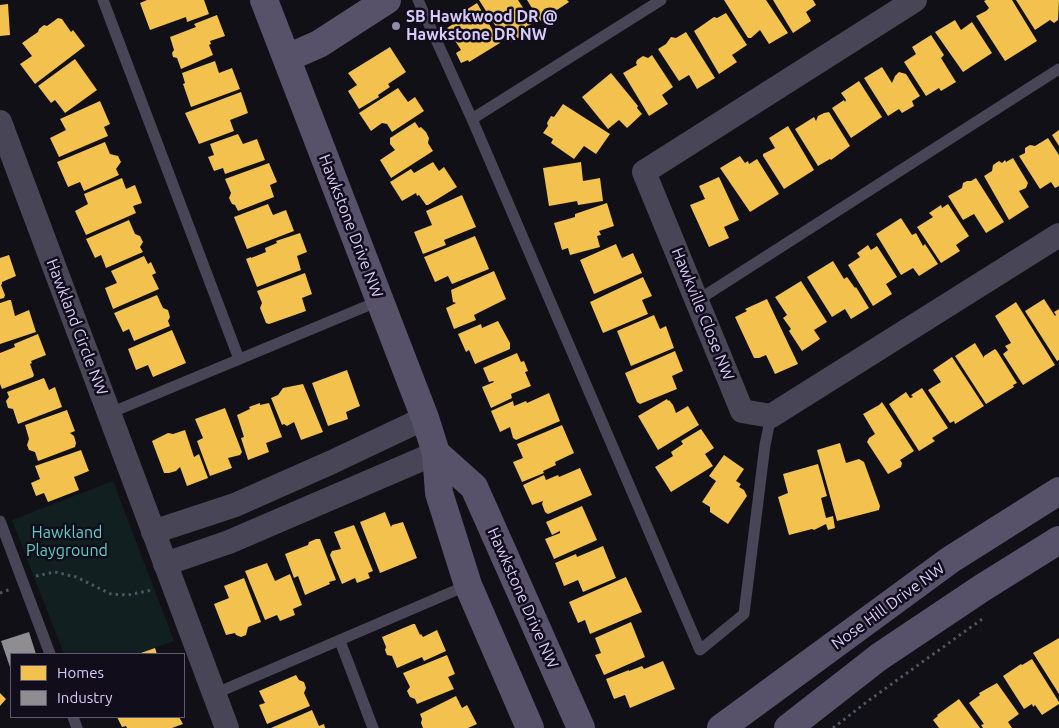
<!DOCTYPE html>
<style>
body{margin:0}
#map{position:relative;width:1059px;height:728px;overflow:hidden;background:#121017;font-family:Ubuntu,sans-serif}
canvas{display:block}
.legend{position:absolute;left:10px;top:653px;width:175px;height:65px;box-sizing:border-box;background:#110d1a;border:1px solid #605973;margin:0;padding:6px 9px;list-style:none;font-size:15px;color:#d7ccf9}
.legend li{display:flex;align-items:center;gap:10px;height:25px}
.legend b{width:25px;border:1px solid #605973}
</style>
<div id="map">
<canvas width="1059" height="728"></canvas>
<ul class="legend">
<li><b style="height:14px;background:#f2c14e"></b>Homes</li>
<li><b style="height:14px;background:#8d8d92"></b>Industry</li>
</ul>
</div>
<script>
const ctx = document.querySelector('canvas').getContext('2d');
ctx.lineJoin = 'round';
function fillPath(path, color) { ctx.fillStyle = color; ctx.fill(path, 'evenodd'); }
const shape = rows => new Path2D(rows.map(r => 'M' + r).join(''));
function trace(path, color, width, dash) { ctx.strokeStyle = color; ctx.lineWidth = width; ctx.lineCap = dash ? 'butt' : 'round'; ctx.setLineDash(dash || []); ctx.stroke(path); }
function drawText(font, color, halo, rows, align = 'center') {
  ctx.font = font + ' Ubuntu,sans-serif'; ctx.lineWidth = 5; ctx.setLineDash([]); ctx.textBaseline = 'middle'; ctx.strokeStyle = halo; ctx.fillStyle = color; for (const [text, x, y, turn = 0] of rows) {
    ctx.save(); ctx.translate(x, y); ctx.rotate((+turn || 0) * Math.PI / 180); ctx.textAlign = isNaN(turn) ? turn : align; if (halo) ctx.strokeText(text, 0, 0); ctx.fillText(text, 0, 0); ctx.restore();
  }
}
fillPath(shape([
 [113,481,174,641,137,654,64,654,12,520]
]), '#111f21');
fillPath(shape([
 [147,0,204,0,209,14,187,22,186,17,150,30,140,3],
 [479,0,518,0,533,23,521,31,523,35,511,42,509,39,505,41],
 [527,0,567,0,569,2,540,21],
 [724,0,766,0,788,33,769,44,760,30,751,38,748,38],
 [773,0,813,0,816,5,806,12,811,21,793,33],
 [986,0,1012,0,1037,41,1005,61,976,16,986,11,989,8,984,1],
 [1016,0,1059,0,1058,20,1054,23,1050,20,1035,30],
 [477,3,500,43,469,62,468,60,461,63,456,53,461,50,447,28,461,19,458,15],
 [8,4,10,35,0,36,0,5],
 [726,13,747,45,732,55,737,62,719,74,694,31,714,17,717,18],
 [217,15,225,36,210,41,211,44,209,45,213,55,181,69,177,58,173,57,172,53,174,50,170,37,196,27,194,24],
 [58,18,62,19,71,32,73,30,85,46,35,84,20,64,32,56,22,43,38,32,39,29,44,25,47,26],
 [955,20,961,30,972,22,992,53,963,72,935,32],
 [686,32,715,78,697,89,689,75,679,81,658,49,666,44,671,37,676,38],
 [931,35,944,55,941,58,956,82,941,91,939,88,926,96,904,62,916,54,912,47],
 [390,47,406,72,388,84,390,87,378,95,379,97,359,109,348,91,357,85,348,73],
 [652,55,673,87,662,95,668,104,649,116,623,73,637,65,636,63,637,60,643,56,648,58],
 [75,59,97,90,65,113,55,100,51,103,38,86],
 [215,61,219,73,232,68,240,89,191,107,183,84,185,83,182,73],
 [882,67,892,83,895,76,899,72,906,74,920,96,912,101,914,106,902,113,899,109,888,116,864,78],
 [611,73,638,106,637,108,642,114,627,128,619,120,608,129,582,97],
 [859,81,882,117,851,138,832,108,844,100,845,102,846,100,841,93],
 [398,88,408,102,415,97,424,111,392,132,387,124,382,123,371,131,359,113],
 [241,92,248,113,230,120,234,131,199,144,185,113],
 [100,101,110,124,104,127,108,136,59,157,50,138,66,130,60,119],
 [563,104,610,134,596,154,584,146,574,159,551,143,553,139,543,133,548,126,547,123,551,116,554,117],
 [829,112,850,146,831,160,830,159,818,166,795,129,814,117,816,121,818,116,824,113],
 [415,122,419,128,421,127,426,132,429,138,428,143,433,151,391,178,380,160,395,150,390,144,390,138],
 [788,126,814,170,784,189,763,156,763,154,775,148,769,138],
 [1059,130,1059,146,1052,135],
 [238,134,243,144,257,139,265,160,225,174,223,168,214,171,208,157,214,155,210,144],
 [1048,138,1059,155,1059,186,1055,188,1051,182,1040,189,1019,156,1025,153,1025,148,1030,145,1035,146],
 [105,142,110,154,118,156,121,162,116,169,119,175,84,191,80,182,68,187,57,162],
 [740,156,745,163,748,161,749,164,757,159,779,194,750,212,720,168],
 [1013,158,1028,183,1026,188,1019,191,1029,207,1009,220,984,176,992,171,993,165,999,161,1002,163,1005,160,1006,162],
 [433,162,439,171,444,167,457,187,428,205,426,205,419,195,417,196,416,193,402,201,390,182,411,169,414,173],
 [581,162,583,181,600,178,603,201,578,205,577,201,549,206,543,168],
 [269,163,277,182,270,185,274,197,238,211,235,205,232,204,229,198,231,193,225,179],
 [719,177,739,220,724,227,729,238,709,247,690,205,705,199,699,186],
 [122,178,126,189,135,185,142,203,133,206,136,213,86,235,75,211,88,204,84,194],
 [976,178,1004,222,986,233,974,214,963,220,948,196,962,188,963,183,967,181,971,181],
 [462,195,476,227,444,240,446,245,423,254,414,232,432,225,426,211],
 [607,203,614,226,599,231,601,235,597,236,600,247,570,255,568,248,562,250,554,223,575,217,575,214],
 [268,204,273,215,286,210,294,231,247,249,234,217],
 [948,204,969,236,956,245,960,251,941,263,917,227,933,217,929,213,941,205,942,208],
 [901,218,912,235,916,233,923,246,925,244,938,264,919,276,913,268,901,275,876,234],
 [129,220,135,234,140,236,143,242,140,247,143,252,106,268,101,255,95,258,86,239],
 [300,233,307,252,297,256,301,270,257,287,246,259,251,257,251,258,266,252,265,248,277,243,276,241],
 [475,236,489,269,452,284,448,276,435,282,424,257],
 [616,244,622,258,633,253,642,273,594,294,580,260],
 [868,245,871,250,877,246,897,277,886,284,892,294,873,306,848,265,860,257,857,253],
 [9,255,16,276,2,282,2,284,1,285,5,295,4,298,0,299,0,258],
 [144,256,148,264,151,262,156,273,152,275,159,289,113,309,105,288,117,283,111,271],
 [833,261,844,279,847,277,855,288,856,287,869,308,851,319,845,309,832,317,807,277],
 [494,271,506,299,474,315,476,320,454,329,446,308,456,303,453,302,451,290],
 [305,273,312,294,302,298,306,311,269,324,266,323,260,308,262,303,257,291],
 [643,277,652,296,642,300,648,314,603,333,590,302],
 [801,281,827,322,814,330,820,339,802,351,789,331,791,329,783,318,787,315,775,297],
 [157,295,163,308,168,310,170,317,168,321,170,326,134,341,129,329,123,332,114,313],
 [767,299,798,364,775,374,766,355,759,358,754,358,735,317,747,311,745,309],
 [1044,299,1055,316,1056,315,1054,312,1059,309,1059,360,1057,361,1025,311],
 [9,300,11,300,15,316,29,310,36,332,0,344,0,303],
 [1016,302,1055,365,1023,385,1003,354,1008,350,1005,346,1011,343,995,316],
 [654,315,660,329,666,326,674,348,631,366,617,331],
 [498,321,510,343,510,349,475,364,469,350,466,352,458,334,481,324,482,328],
 [172,330,186,363,153,377,148,365,136,370,128,349],
 [38,334,46,355,31,361,32,363,30,364,34,375,33,377,2,389,0,384,0,353,15,347,14,344],
 [975,343,984,358,984,356,995,349,997,351,1017,383,1013,385,1014,387,986,404,955,356],
 [675,351,683,371,672,376,677,389,640,404,637,402,625,373],
 [517,353,521,362,524,361,528,371,525,372,531,386,511,394,512,398,491,408,482,387,494,382,493,381,489,382,483,368],
 [952,357,984,406,955,424,954,421,950,423,928,390,941,382,933,370],
 [347,370,360,406,346,412,348,419,328,426,312,383],
 [44,378,49,390,55,387,62,407,18,424,13,409,8,408,6,401,9,397,7,392],
 [303,384,323,432,301,440,294,422,287,426,284,424,282,425,271,398,278,395,283,388],
 [922,388,948,428,932,438,935,441,919,451,889,404,906,392,910,398,913,397,911,395],
 [549,393,560,421,516,440,513,438,510,427,500,432,491,411,513,401,514,406,526,401,527,403],
 [667,399,668,401,669,400,673,405,676,413,688,406,699,425,658,450,638,416],
 [882,402,914,451,900,460,902,463,901,467,888,474,867,442,869,438,875,434,863,414,879,405],
 [260,403,260,405,269,403,282,437,266,443,269,452,248,460,241,438,244,437,237,415,250,409,249,407],
 [225,408,242,452,240,455,228,458,232,468,210,476,197,441,203,438,195,419],
 [67,410,75,431,70,433,74,436,76,443,75,447,38,461,35,452,29,450,27,445,29,439,25,425],
 [562,425,574,453,555,462,556,465,543,471,544,473,522,482,513,462,523,458,517,444],
 [701,429,714,448,705,454,713,466,671,492,655,467,673,456,671,452,683,444,681,441],
 [185,430,194,457,199,454,208,478,187,486,180,467,176,471,169,473,164,473,152,441,168,433,173,434],
 [840,443,846,463,859,459,864,462,880,506,879,510,837,521,817,450],
 [81,450,89,471,74,477,79,490,48,502,44,493,36,496,31,483,40,479,35,466],
 [724,455,744,469,736,481,741,484,739,487,744,490,747,496,728,524,710,512,710,507,702,502,716,481,709,476],
 [818,464,827,496,821,498,826,518,833,516,835,528,828,530,826,524,814,530,812,529,789,535,778,497,788,493,783,474],
 [580,468,592,495,548,514,545,512,542,504,543,501,532,505,523,485,544,475,546,480,558,475,559,477],
 [582,506,597,540,554,559,545,539,560,533,560,531,552,535,546,522],
 [385,512,391,527,392,525,403,522,417,558,380,573,360,522],
 [354,525,373,571,368,573,370,578,357,583,355,578,342,584,330,555,332,551,341,549,334,532],
 [316,539,320,539,336,580,329,582,330,584,305,595,298,576,294,578,285,554,308,545,309,542],
 [603,546,616,578,583,592,578,580,564,586,555,563,576,554,577,557],
 [267,563,275,581,290,574,302,605,293,609,295,615,280,621,277,615,265,620,245,571],
 [626,577,642,612,590,634,585,620,578,623,569,602],
 [244,578,261,622,248,627,246,635,241,637,236,635,235,633,226,635,214,604,229,598,224,586],
 [631,622,645,657,604,675,595,655,601,653,595,638],
 [413,624,415,624,420,635,421,634,423,637,437,630,446,651,424,661,422,657,397,668,392,656,387,655,385,650,386,647,382,637],
 [1059,638,1059,694,1033,653],
 [155,648,157,654,138,654],
 [447,655,455,674,448,677,454,689,417,704,415,699,410,697,407,691,410,687,403,673],
 [1032,659,1059,702,1059,704,1042,715,1035,705,1033,707,1032,704,1024,709,1003,676,1021,664,1022,665],
 [663,661,675,689,630,708,625,695,614,699,606,679,629,670,629,671,642,666,644,669],
 [296,675,299,680,304,682,306,688,304,693,310,706,267,724,259,705,265,703,259,691],
 [997,683,1019,714,1008,722,1012,728,983,728,981,725,984,724,969,703,980,695,979,693],
 [0,693,6,699,0,706],
 [456,696,462,708,467,705,477,724,468,728,423,728,421,723,422,719,420,714],
 [959,699,980,728,939,728,933,720,938,716,937,715],
 [312,710,319,726,324,724,325,728,271,728],
 [117,717,179,717,183,724,172,728,127,728,126,726,122,727]
]), '#f2c14e');
fillPath(shape([
 [29,632,36,654,11,654,11,670,1,641]
]), '#8d8d92');
trace(shape([
 [36,576,55,572,76,577,111,594,128,595,152,590],
 [0,593,11,589],
 [833,728,868,701,985,617]
]), '#4d5662', 3, [2.5, 4]);
trace(shape([
 [103,0,239,359],
 [418,0,472,119,700,650,744,614,765,445,771,416],
 [472,119,661,0],
 [698,300,1059,69],
 [110,413,379,301],
 [0,521,50,654],
 [340,641,373,728],
 [214,694,468,585],
 [73,717,77,728]
]), '#484656', 11);
trace(shape([
 [915,0,644,172,742,411,771,416,1059,235],
 [0,122,227,728],
 [153,532,235,505,332,462,425,418],
 [165,564,229,542,436,453]
]), '#484656', 24);
trace(shape([
 [264,0,425,418,436,453,439,493,468,585,530,728],
 [287,58,319,44,387,0],
 [436,453,474,487,581,728],
 [721,728,950,560,1059,491],
 [788,728,879,657,982,588,1059,540]
]), '#575269', 28);
for (const [x, y, r, color] of [
 [396,26,5,"#928aaa"]
]) { const dot = new Path2D(); dot.arc(x, y, r, 0, 2 * Math.PI); ctx.fillStyle = color; ctx.fill(dot); trace(dot, '#110d1a', 2); }
drawText('bold 16px', '#d7ccf9', '#110d1a', [
 ["SB Hawkwood DR @",406,17],
 ["Hawkstone DR NW",406,35]
], 'left');
drawText('16px', '#d7ccf9', '#110d1a', [
 ["Hawkstone Drive NW",351,226,69],
 ["Hawkville Close NW",703,314,68],
 ["Hawkland Circle NW",77,327,69],
 ["Hawkstone Drive NW",523,598,66],
 ["Nose Hill Drive NW",888,606,-36]
]);
drawText('16px', '#62cec3', '#110d1a', [
 ["Hawkland",67,533],
 ["Playground",67,551]
]);
</script>
